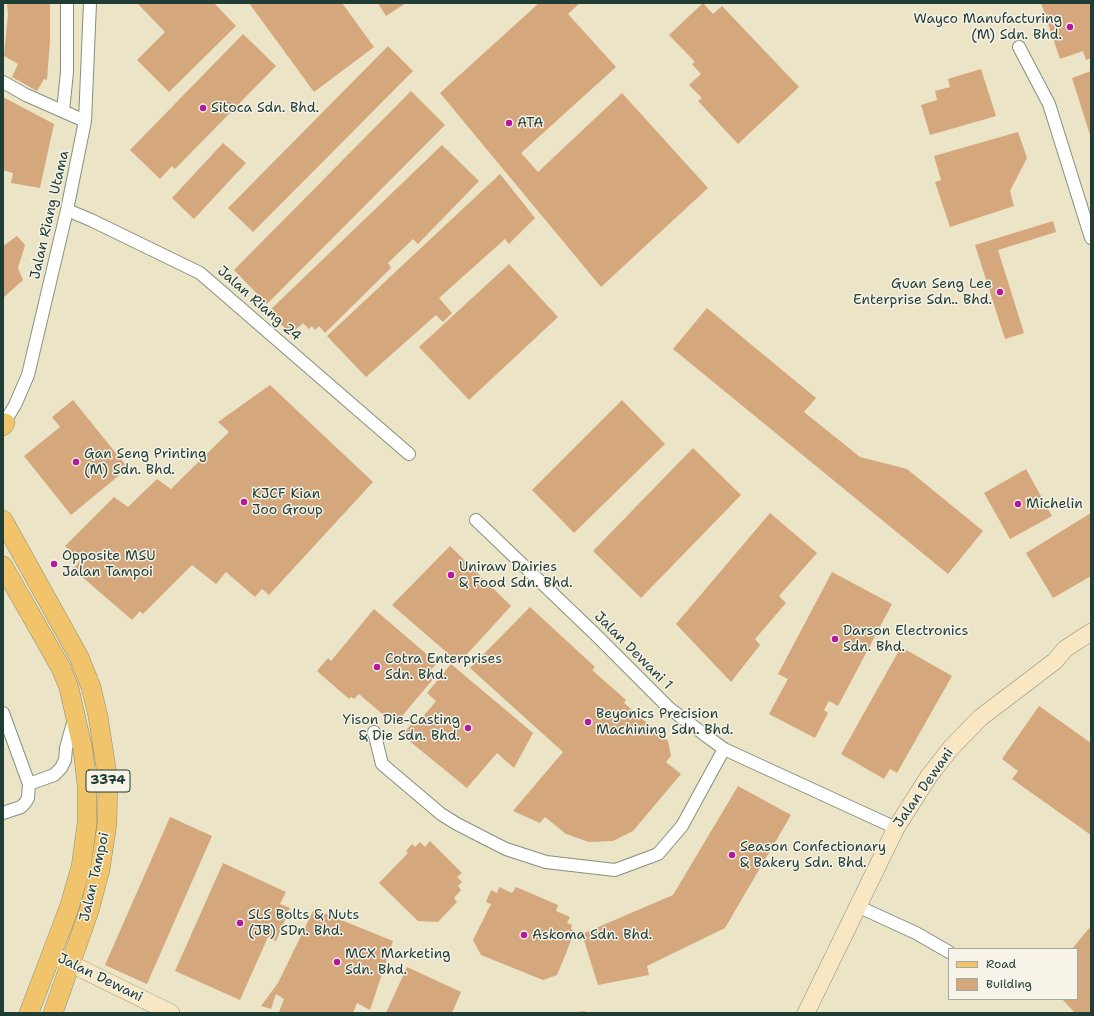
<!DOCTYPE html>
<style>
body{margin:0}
#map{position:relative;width:1094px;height:1016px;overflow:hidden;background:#ebe4c6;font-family:"Shantell Sans",sans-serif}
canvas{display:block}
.frame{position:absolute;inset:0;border:4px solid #1f3d34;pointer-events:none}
.legend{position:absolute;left:948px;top:948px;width:130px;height:52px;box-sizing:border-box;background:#f7f3e8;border:1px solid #a1aaa0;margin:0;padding:5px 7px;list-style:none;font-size:12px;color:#1f3d34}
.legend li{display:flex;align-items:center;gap:8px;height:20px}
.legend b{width:20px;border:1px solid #a1aaa0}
</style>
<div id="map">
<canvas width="1094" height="1016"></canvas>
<div class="frame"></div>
<ul class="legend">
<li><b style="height:5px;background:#f1c36a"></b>Road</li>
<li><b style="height:11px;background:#d5a77c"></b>Building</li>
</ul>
</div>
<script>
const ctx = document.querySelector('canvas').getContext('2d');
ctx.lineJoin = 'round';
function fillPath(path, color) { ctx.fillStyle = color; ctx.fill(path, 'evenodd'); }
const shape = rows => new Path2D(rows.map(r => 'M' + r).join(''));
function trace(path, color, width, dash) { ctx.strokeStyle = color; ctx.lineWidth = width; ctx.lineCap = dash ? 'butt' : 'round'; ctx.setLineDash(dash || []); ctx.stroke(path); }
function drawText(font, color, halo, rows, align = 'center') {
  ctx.font = font + ' "Shantell Sans",sans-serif'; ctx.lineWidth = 3; ctx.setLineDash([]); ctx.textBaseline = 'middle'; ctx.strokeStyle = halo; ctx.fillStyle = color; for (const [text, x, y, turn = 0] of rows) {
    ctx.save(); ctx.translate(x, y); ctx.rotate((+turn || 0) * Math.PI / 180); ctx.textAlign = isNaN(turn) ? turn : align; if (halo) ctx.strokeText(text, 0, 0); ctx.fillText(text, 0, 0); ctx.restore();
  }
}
fillPath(shape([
 [7,3,50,3,50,40,47,80,44,79,37,91,12,77,18,64,4,56,8,14],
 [137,3,214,3,236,26,169,92,137,60,165,32],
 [249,3,342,3,374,47,314,92],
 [378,3,406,3,386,16],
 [539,3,580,3,568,14,616,67,521,153,538,172,622,93,708,188,601,287,440,93],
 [703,3,713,14,722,6,799,87,738,144,698,101,702,98,689,85,701,74,692,64,695,62,669,35],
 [1041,3,1091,3,1091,58,1086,60,1083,51,1060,59],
 [243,34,276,66,175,169,172,166,160,179,130,150],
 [388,46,413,71,253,232,228,208],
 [981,69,996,116,930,135,921,105,937,100,935,91,950,87,948,79],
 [1091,71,1091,138,1072,78],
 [411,91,445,125,267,304,234,270],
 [3,97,54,124,40,188,11,183,13,173,3,170],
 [1018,132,1027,158,1010,191,1014,206,950,227,935,182,941,180,934,156],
 [223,143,246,163,194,219,172,198],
 [442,145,479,181,418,244,413,239,388,263,391,268,325,333,319,326,315,330,312,326,309,329,303,323,291,334,268,312],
 [500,174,535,218,509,244,505,239,439,298,452,313,443,322,436,315,366,377,327,336],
 [1053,221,1056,232,998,250,1024,333,1005,339,975,245],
 [17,236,25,245,18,268,23,280,3,298,3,246],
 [509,264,558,317,469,400,419,347],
 [707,308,816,398,804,412,860,457,907,469,983,531,948,574,673,349],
 [270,385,373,482,269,595,262,589,255,597,226,572,216,584,192,565,143,614,140,611,132,620,73,569,80,561,65,546,114,497,128,507,157,479,171,489,229,432,218,422],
 [73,400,128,468,71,515,24,456,60,427,52,417],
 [622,400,665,444,574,533,532,490],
 [693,448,741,495,641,598,593,551],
 [1026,469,1052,516,1010,539,984,493],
 [770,513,817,553,779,596,786,603,755,639,760,645,731,682,676,624],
 [1091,513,1091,576,1053,598,1026,553],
 [450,546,511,606,459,663,392,605],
 [832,572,892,604,838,706,829,701,824,710,828,713,815,738,769,714,788,679,778,674],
 [530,607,595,667,592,670,626,700,624,703,668,741,671,756,666,762,681,774,633,831,613,841,589,842,566,834,545,817,540,823,513,811,563,752,470,668],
 [374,609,437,663,428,673,434,678,397,722,389,715,387,718,359,694,354,699,351,697,349,699,317,671,328,658,331,661],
 [901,647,952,676,897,773,890,769,884,779,841,754],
 [451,664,533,733,514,768,497,753,467,788,402,735,414,721,417,724,436,701,427,693],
 [1039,706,1091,743,1091,835,1012,779,1018,771,1002,759],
 [738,786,791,815,725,928,647,966,649,975,598,985,582,934,673,895],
 [170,817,212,836,147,984,105,965],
 [430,841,462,873,457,877,462,882,458,886,461,890,454,898,457,902,438,922,418,921,379,883,408,853,406,851,412,844,415,847,420,842,425,847],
 [223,863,286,892,280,904,290,908,276,941,268,937,240,1000,175,971],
 [499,887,512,893,516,887,558,905,556,911,570,917,567,923,572,925,571,929,575,931,557,975,543,980,481,955,473,940,491,904,486,902,491,890,497,893],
 [314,909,393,941,370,1010,357,1003,353,1013,282,1013,279,1012,284,999,276,994,271,1009,261,1006,278,983],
 [1091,926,1091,1013,1075,1013,1062,999,1077,999,1077,949,1072,949],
 [407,967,461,992,452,1013,386,1013],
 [585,1011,585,1013,575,1013,575,1012]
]), '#d5a77c');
const street = shape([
 [1019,47,1049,104,1091,238],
 [3,82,26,95,85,121],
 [63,111,67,72,67,3],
 [67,210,91,220,200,273,409,454],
 [3,425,15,405,28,375,67,210,85,121,90,3],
 [476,520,595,634,669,708,705,735,724,749,896,828],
 [3,713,29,784,28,798,25,803,21,807,3,813],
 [374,732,382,764,441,814,457,824,506,849,546,862,615,870,658,854,682,826,724,749],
 [29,784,54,775,61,768,65,760,66,748,74,719],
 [857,906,916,933,949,952]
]);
const secondary = shape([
 [51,954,171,1013],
 [806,1013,896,828,929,776,951,748,980,718,1055,661,1065,649,1091,632]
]);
const primary = shape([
 [3,426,5,423],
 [3,520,79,657,91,687,98,716,108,781,107,824,100,870,89,911,53,1013],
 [3,566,61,668,69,688,83,750,87,785,87,824,81,867,69,908,29,1013]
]);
trace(street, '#85907d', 14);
trace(secondary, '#85907d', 18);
trace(primary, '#85907d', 20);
trace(street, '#fff', 12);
trace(secondary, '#f9e7c3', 17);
trace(primary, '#f1c36a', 19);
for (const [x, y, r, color] of [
 [1070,27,4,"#b5179e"],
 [203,108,4,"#b5179e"],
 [509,123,4,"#b5179e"],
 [1000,292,4,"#b5179e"],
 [76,462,4,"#b5179e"],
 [244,502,4,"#b5179e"],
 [1018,504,4,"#b5179e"],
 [54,564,4,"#b5179e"],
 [451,575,4,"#b5179e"],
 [835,639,4,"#b5179e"],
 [377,667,4,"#b5179e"],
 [588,722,4,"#b5179e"],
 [468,728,4,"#b5179e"],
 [732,855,4,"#b5179e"],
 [240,923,4,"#b5179e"],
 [524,935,4,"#b5179e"],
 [337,962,4,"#b5179e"]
]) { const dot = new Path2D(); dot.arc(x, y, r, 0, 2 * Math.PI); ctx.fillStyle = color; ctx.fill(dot); trace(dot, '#f7f3e8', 1.5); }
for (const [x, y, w] of [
 [108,781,44]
]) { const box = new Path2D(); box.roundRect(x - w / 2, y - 11, w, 22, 3); ctx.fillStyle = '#f7f3e8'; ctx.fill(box); trace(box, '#1f3d34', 1); }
drawText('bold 13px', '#1f3d34', null, [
 ["3374",108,781]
]);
drawText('14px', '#1f3d34', '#f7f3e8', [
 ["Wayco Manufacturing",1062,19,"right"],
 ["(M) Sdn. Bhd.",1062,35,"right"],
 ["Sitoca Sdn. Bhd.",211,108],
 ["ATA",517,123],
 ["Guan Seng Lee",992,284,"right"],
 ["Enterprise Sdn.. Bhd.",992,300,"right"],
 ["Gan Seng Printing",84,454],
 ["(M) Sdn. Bhd.",84,470],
 ["KJCF Kian",252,494],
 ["Joo Group",252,510],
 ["Michelin",1026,504],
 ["Opposite MSU",62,556],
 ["Jalan Tampoi",62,572],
 ["Uniraw Dairies",459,567],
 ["& Food Sdn. Bhd.",459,583],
 ["Darson Electronics",843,631],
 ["Sdn. Bhd.",843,647],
 ["Cotra Enterprises",385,659],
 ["Sdn. Bhd.",385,675],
 ["Beyonics Precision",596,714],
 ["Machining Sdn. Bhd.",596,730],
 ["Yison Die-Casting",460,720,"right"],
 ["& Die Sdn. Bhd.",460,736,"right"],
 ["Season Confectionary",740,847],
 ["& Bakery Sdn. Bhd.",740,863],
 ["SLS Bolts & Nuts",248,915],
 ["(JB) SDn. Bhd.",248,931],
 ["Askoma Sdn. Bhd.",532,935],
 ["MCX Marketing",345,954],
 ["Sdn. Bhd.",345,970]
], 'left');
drawText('14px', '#1f3d34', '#f7f3e8', [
 ["Jalan Riang Utama",50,215,-77],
 ["Jalan Riang 24",259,304,41],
 ["Jalan Dewani 1",633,651,45],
 ["Jalan Dewani",924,788,-55],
 ["Jalan Tampoi",95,877,-77],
 ["Jalan Dewani",100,978,26]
]);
</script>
